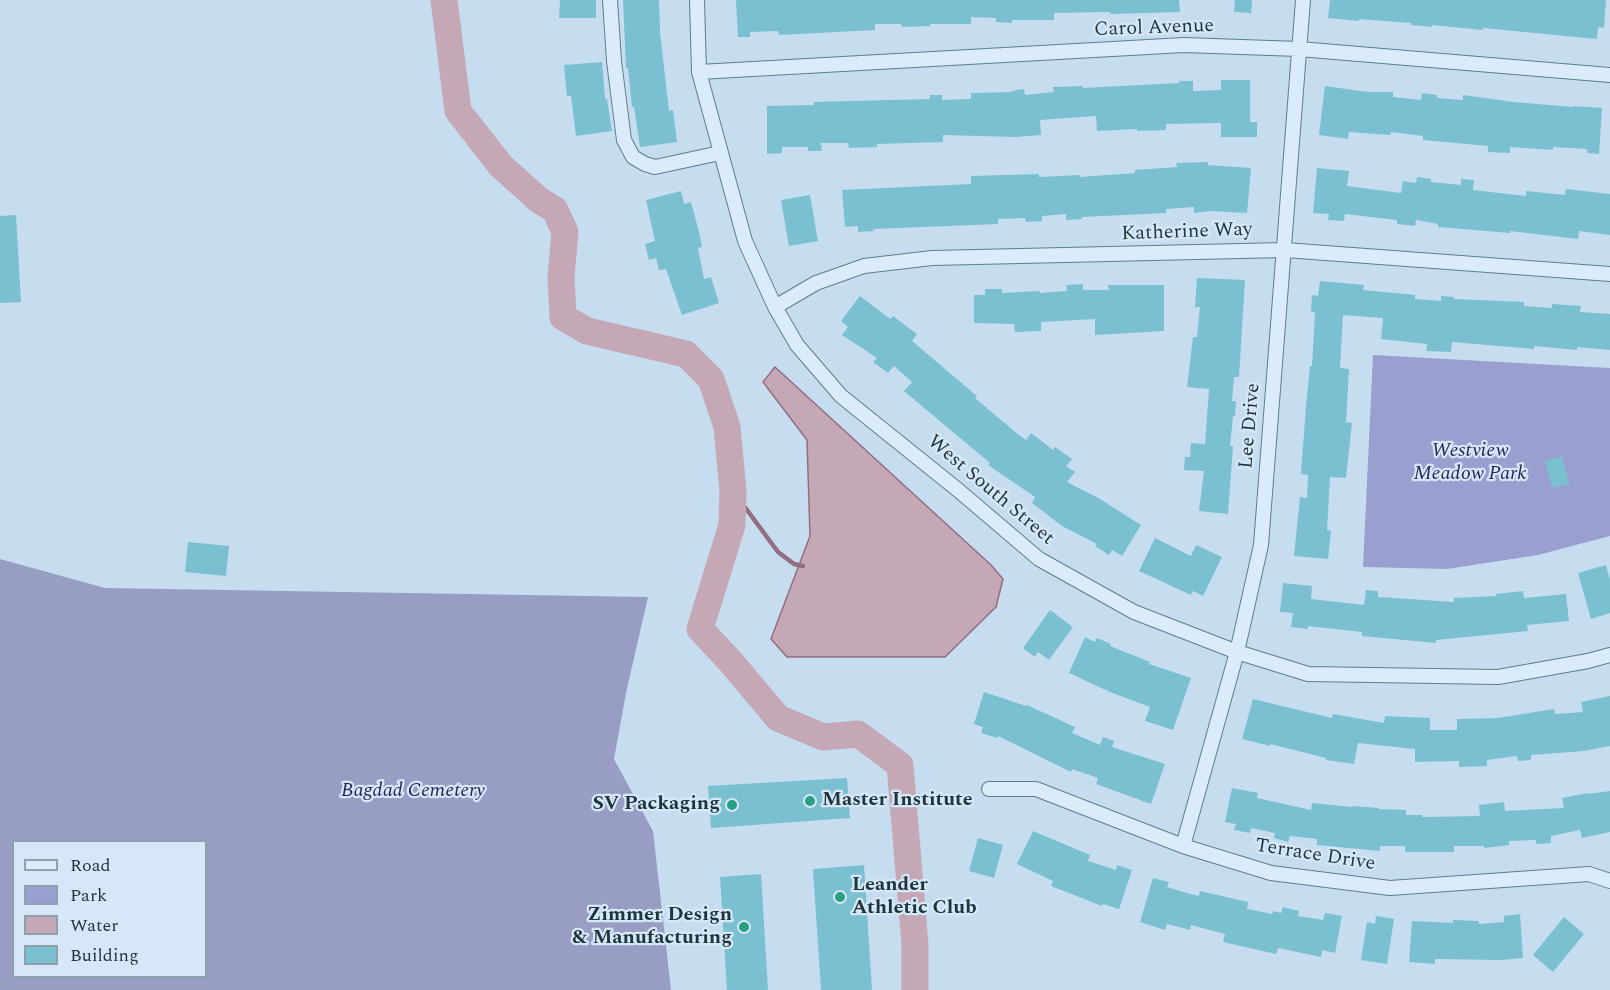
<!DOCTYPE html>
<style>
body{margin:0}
#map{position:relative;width:1610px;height:990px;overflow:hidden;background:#c6ddf0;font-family:Spectral,serif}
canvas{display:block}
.legend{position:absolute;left:12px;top:840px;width:195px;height:138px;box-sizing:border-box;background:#d6e7f7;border:2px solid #8da0ac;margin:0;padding:8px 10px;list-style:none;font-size:18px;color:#1f353c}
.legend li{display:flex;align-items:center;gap:12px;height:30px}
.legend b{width:30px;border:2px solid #8da0ac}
</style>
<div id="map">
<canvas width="1610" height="990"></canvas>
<ul class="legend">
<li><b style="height:8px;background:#daebfa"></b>Road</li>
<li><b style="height:16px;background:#999fcf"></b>Park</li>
<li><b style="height:16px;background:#c4a8b6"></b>Water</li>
<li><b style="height:16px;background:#7ac0d0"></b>Building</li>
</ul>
</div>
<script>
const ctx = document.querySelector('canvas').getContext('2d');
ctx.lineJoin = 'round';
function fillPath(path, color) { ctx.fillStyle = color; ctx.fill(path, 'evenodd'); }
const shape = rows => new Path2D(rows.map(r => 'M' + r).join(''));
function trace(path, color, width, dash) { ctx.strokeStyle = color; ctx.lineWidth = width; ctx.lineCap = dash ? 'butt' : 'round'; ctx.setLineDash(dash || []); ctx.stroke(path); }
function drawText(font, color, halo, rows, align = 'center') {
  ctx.font = font + ' Spectral,serif'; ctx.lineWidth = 4.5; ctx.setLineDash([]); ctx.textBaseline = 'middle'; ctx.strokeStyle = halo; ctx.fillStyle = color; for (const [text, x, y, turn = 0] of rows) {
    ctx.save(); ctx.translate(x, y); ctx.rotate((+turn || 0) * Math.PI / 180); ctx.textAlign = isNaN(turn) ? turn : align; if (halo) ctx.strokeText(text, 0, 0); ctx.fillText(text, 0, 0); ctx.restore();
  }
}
fillPath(shape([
 [1373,355,1610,368,1610,536,1538,555,1447,569,1363,567]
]), '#999fcf');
fillPath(shape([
 [0,559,105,588,648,597,626,693,614,759,653,831,671,990,0,990],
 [14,842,206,842,206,976,14,976]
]), '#989dc4');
const water = shape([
 [775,367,991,565,1003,579,996,607,945,657,787,657,771,639,810,536,807,440,763,382,775,367]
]);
fillPath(water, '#c4a8b6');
trace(water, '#936d80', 1.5);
trace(shape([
 [733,491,778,552,794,564,803,566]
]), '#936d80', 4.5);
trace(shape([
 [444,0,458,111,501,166,539,200,555,210,565,232,561,277,563,317,587,331,686,354,711,379,727,427,733,491,732,525,700,629,730,661,778,718,823,737,858,734,900,765,915,945,915,990]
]), '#c4a8b6', 27);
fillPath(shape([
 [560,0,596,0,596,18,559,18],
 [623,0,659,0,660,32,669,111,673,110,677,142,640,147,634,107,632,107,628,68,626,68],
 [736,0,1179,0,1180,12,1111,14,1110,12,1054,13,1054,20,1012,20,1012,23,996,22,996,18,971,17,971,24,930,24,930,26,902,27,901,24,875,24,875,30,779,35,778,31,750,32,750,37,738,37],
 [1235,0,1252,0,1251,13,1234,12],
 [1330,0,1606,0,1604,28,1598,27,1597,39,1483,28,1483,30,1432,25,1432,27,1411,25,1411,23,1359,19,1359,21,1328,18],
 [602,62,605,99,607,99,612,131,576,136,571,96,567,96,564,65],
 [1221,80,1250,80,1250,122,1257,122,1257,137,1221,137,1221,123,1166,124,1166,130,1137,131,1137,129,1097,131,1096,116,1040,120,1041,135,1016,137,943,135,943,142,877,144,877,147,849,148,848,143,821,143,822,151,808,151,808,147,782,147,782,153,767,154,767,106,814,105,814,102,930,99,930,95,942,95,942,100,971,99,971,93,1012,92,1012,91,1024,89,1025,95,1054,92,1053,87,1082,86,1083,88,1179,83,1179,81,1193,81,1193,91,1221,90],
 [1325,86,1368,92,1393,92,1393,97,1421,100,1422,93,1437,95,1437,98,1463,100,1463,95,1514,102,1573,107,1573,106,1602,108,1599,154,1587,153,1587,149,1553,147,1553,150,1510,147,1510,153,1488,152,1488,146,1423,140,1423,136,1391,132,1390,135,1349,132,1348,139,1319,135],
 [1208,162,1208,165,1251,168,1247,213,1210,211,1194,213,1194,207,1166,209,1166,213,1082,217,1082,219,1066,220,1066,214,1042,216,1042,221,1026,222,1025,218,998,219,998,224,873,229,874,231,858,232,858,226,845,227,842,190,971,184,971,176,1039,174,1039,177,1080,175,1080,177,1135,173,1135,170,1177,167,1176,163],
 [1317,168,1349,171,1347,186,1401,193,1403,181,1416,183,1417,177,1431,179,1431,182,1461,185,1461,179,1474,180,1473,190,1526,196,1526,191,1565,195,1566,189,1610,194,1610,235,1579,231,1578,239,1510,231,1510,233,1438,227,1438,224,1416,220,1415,226,1397,224,1397,220,1345,214,1344,221,1328,220,1329,214,1313,213],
 [681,191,684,204,691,202,699,232,702,247,698,248,704,279,711,277,719,303,682,315,666,269,659,270,656,258,649,260,645,244,655,241,646,200],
 [810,195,818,241,789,246,781,200],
 [16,215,21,302,0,303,0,216],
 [1197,278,1245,280,1239,377,1234,377,1232,401,1236,401,1235,416,1233,416,1230,446,1233,446,1228,514,1199,511,1204,471,1184,470,1185,457,1190,457,1191,443,1205,444,1209,389,1187,387,1193,337,1197,337,1200,307,1195,307],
 [1320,281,1364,285,1363,290,1415,295,1415,299,1441,301,1441,296,1454,297,1454,299,1524,302,1524,306,1552,308,1552,304,1581,306,1580,312,1610,314,1610,350,1577,347,1577,350,1534,346,1534,349,1452,342,1451,352,1426,351,1427,344,1381,339,1383,318,1343,315,1340,368,1349,369,1346,422,1352,423,1346,478,1330,477,1327,530,1331,531,1328,559,1294,556,1300,497,1307,498,1308,475,1301,474,1306,406,1310,366,1312,366,1315,312,1311,312,1312,295,1318,296],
 [1083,284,1083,290,1109,290,1108,285,1164,285,1164,331,1095,335,1095,319,1041,322,1041,331,1015,332,1014,324,974,323,974,295,985,295,985,289,1002,289,1002,293,1039,291,1040,293,1067,291,1066,285],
 [860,296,890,319,893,316,917,334,912,341,977,396,975,398,1014,431,1026,440,1031,433,1053,450,1055,447,1072,459,1066,466,1075,472,1067,482,1100,499,1141,525,1122,556,1112,550,1109,555,1095,546,1097,544,1062,526,1032,503,1035,497,988,465,990,463,904,391,912,382,894,366,888,373,873,362,877,358,842,335,848,327,841,321],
 [1562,456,1569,484,1552,488,1545,461],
 [1155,538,1191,556,1196,545,1222,557,1203,596,1193,591,1191,595,1139,571],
 [188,542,229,546,226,576,185,572],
 [1606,565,1610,580,1610,613,1591,619,1578,573],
 [1283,583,1312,586,1311,599,1364,605,1366,590,1378,591,1378,597,1454,602,1454,598,1496,596,1496,594,1523,591,1524,598,1566,594,1569,621,1527,625,1528,631,1436,640,1436,643,1362,636,1362,632,1308,626,1308,629,1291,627,1293,613,1280,612],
 [1050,610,1073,627,1049,660,1038,652,1035,657,1023,648],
 [1085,637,1095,642,1097,638,1111,644,1110,646,1150,662,1149,664,1191,678,1173,730,1145,721,1150,707,1110,692,1069,673],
 [984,692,1026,706,1027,705,1075,727,1072,733,1100,745,1103,737,1114,741,1112,747,1165,764,1151,804,1096,784,1098,778,1072,769,1071,772,998,736,997,738,981,733,983,727,974,724],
 [1610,696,1610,746,1584,751,1531,755,1531,760,1518,761,1517,756,1487,760,1487,766,1459,767,1459,761,1415,762,1415,749,1358,743,1354,764,1326,760,1326,758,1270,744,1270,746,1242,739,1253,699,1332,718,1333,714,1384,723,1385,716,1430,718,1430,730,1457,730,1457,719,1498,718,1554,709,1555,714,1583,712,1581,702],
 [847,778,850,818,711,828,708,786],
 [1232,788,1258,793,1257,798,1311,810,1312,803,1352,807,1352,806,1379,808,1378,809,1406,810,1406,815,1422,815,1422,817,1480,816,1479,805,1504,802,1505,811,1564,808,1562,798,1588,793,1589,794,1610,791,1610,832,1582,838,1580,830,1551,836,1551,843,1536,844,1536,840,1509,841,1509,845,1484,848,1484,846,1454,846,1454,852,1405,852,1405,846,1380,846,1380,851,1349,848,1317,845,1317,839,1290,836,1288,842,1274,838,1275,833,1251,828,1250,833,1234,830,1236,824,1225,822],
 [1033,831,1090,855,1088,861,1116,870,1117,865,1132,870,1119,909,1103,904,1102,906,1051,886,1053,881,1017,864],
 [978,838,1003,845,994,878,969,871],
 [864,865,872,990,821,990,813,869],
 [761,874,768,990,727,990,720,877],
 [1153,878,1169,882,1167,887,1190,894,1199,896,1200,891,1248,902,1247,909,1272,914,1273,911,1281,913,1283,907,1299,911,1298,916,1323,920,1325,913,1342,916,1335,953,1322,950,1321,957,1278,948,1276,954,1223,942,1225,934,1191,925,1190,930,1167,924,1165,930,1140,922],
 [1520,914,1523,958,1502,960,1435,959,1435,964,1409,962,1412,921,1453,923,1453,920,1479,921,1479,924,1504,922,1504,916],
 [1376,916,1394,919,1387,964,1361,960,1367,922,1375,924],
 [1564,917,1584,934,1553,972,1533,955]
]), '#7ac0d0');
const street = shape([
 [610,0,614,61,624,140,633,157,645,164,655,167,720,153],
 [697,0,699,72,745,241,775,307,797,345,841,396,958,490,1039,559,1134,612,1237,652,1308,674,1498,677,1588,661,1610,655],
 [699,72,1184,45,1299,49,1610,75],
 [775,307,816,283,864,266,932,258,1285,250,1610,274],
 [989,789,1036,789,1183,846,1271,873,1390,888,1589,874,1610,881],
 [1183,846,1237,652,1261,545,1303,0]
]);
trace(street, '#5b7e8d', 16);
trace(street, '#daebfa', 14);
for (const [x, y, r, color] of [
 [810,801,6,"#289f82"],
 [732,805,6,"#289f82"],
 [840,897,6,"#289f82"],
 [744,927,6,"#289f82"]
]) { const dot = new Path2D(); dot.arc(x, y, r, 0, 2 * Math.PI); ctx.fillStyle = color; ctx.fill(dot); trace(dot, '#d6e7f7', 2); }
drawText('20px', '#1f353c', '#d6e7f7', [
 ["Carol Avenue",1154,29,-2],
 ["Katherine Way",1187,233,-2],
 ["Lee Drive",1251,426,-85],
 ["West South Street",990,491,40],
 ["Terrace Drive",1315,856,9]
]);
drawText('italic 20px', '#26255a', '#d6e7f7', [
 ["Westview",1470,452],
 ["Meadow Park",1470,475],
 ["Bagdad Cemetery",413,792]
]);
drawText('bold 20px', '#1f353c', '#d6e7f7', [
 ["Master Institute",822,801],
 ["SV Packaging",720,805,"right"],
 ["Leander",852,886],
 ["Athletic Club",852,909],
 ["Zimmer Design",732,916,"right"],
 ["& Manufacturing",732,939,"right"]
], 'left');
</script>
